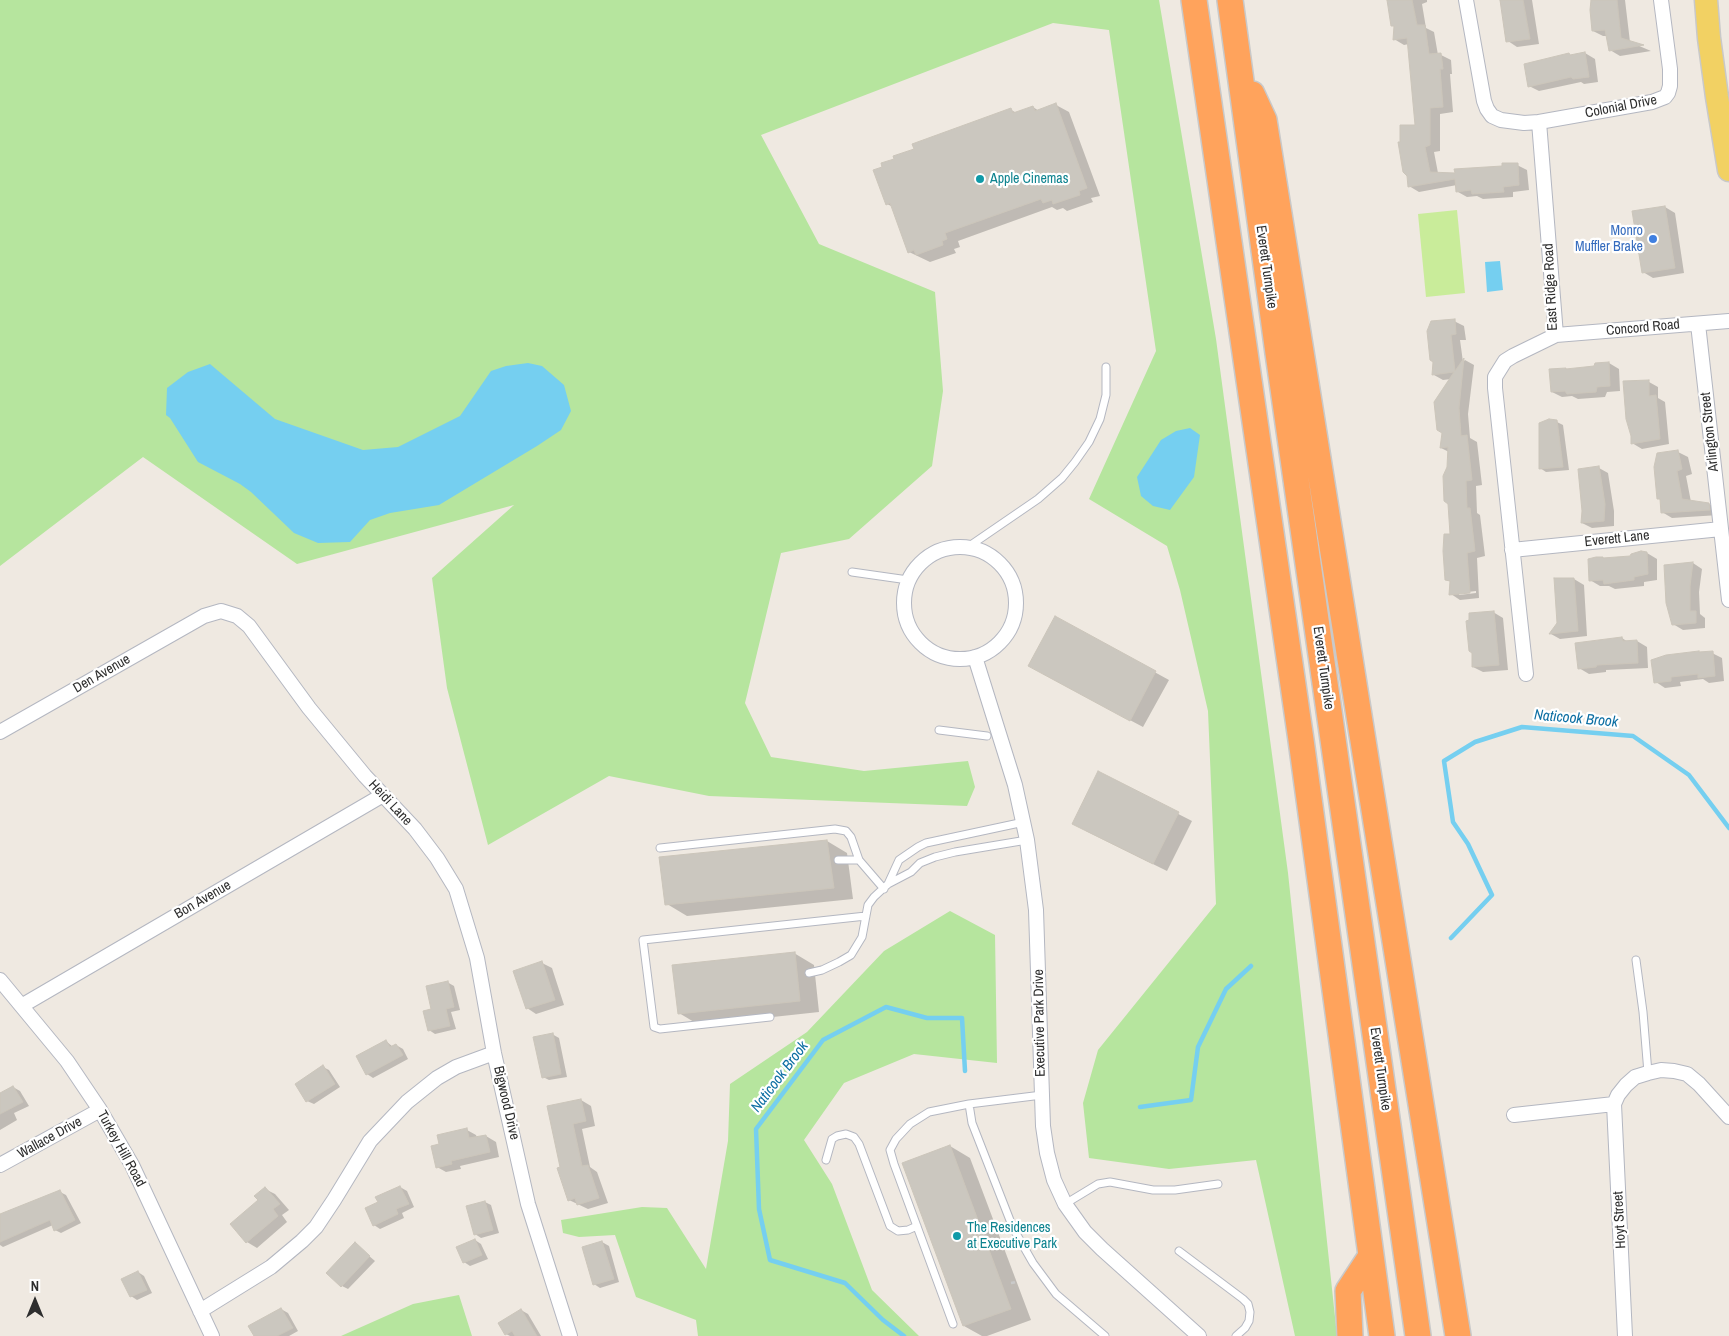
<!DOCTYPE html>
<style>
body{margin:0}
#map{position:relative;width:1729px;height:1336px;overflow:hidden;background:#efe9e1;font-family:"Archivo Narrow",sans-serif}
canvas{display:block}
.north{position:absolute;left:10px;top:1276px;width:50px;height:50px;-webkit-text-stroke:4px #fff;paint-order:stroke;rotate:0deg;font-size:14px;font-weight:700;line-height:20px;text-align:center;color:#2e2e2e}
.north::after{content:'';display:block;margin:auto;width:18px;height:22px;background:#2e2e2e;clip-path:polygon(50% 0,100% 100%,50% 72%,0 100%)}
</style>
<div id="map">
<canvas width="1729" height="1336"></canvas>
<div class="north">N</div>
</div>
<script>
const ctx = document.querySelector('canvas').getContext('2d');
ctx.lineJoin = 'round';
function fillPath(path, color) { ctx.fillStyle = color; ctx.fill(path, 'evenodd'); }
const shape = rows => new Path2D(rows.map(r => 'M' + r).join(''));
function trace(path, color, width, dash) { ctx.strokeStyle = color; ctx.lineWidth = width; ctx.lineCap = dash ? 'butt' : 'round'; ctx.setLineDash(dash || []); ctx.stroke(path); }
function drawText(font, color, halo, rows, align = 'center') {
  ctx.font = font + ' "Archivo Narrow",sans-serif'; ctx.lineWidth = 4.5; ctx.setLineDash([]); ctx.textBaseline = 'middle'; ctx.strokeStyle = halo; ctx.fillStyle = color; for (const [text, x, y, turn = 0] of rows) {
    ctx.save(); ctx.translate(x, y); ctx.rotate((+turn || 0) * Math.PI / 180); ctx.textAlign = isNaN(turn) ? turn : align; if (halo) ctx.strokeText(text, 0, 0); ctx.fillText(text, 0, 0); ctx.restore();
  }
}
fillPath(shape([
 [0,0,1159,0,1216,339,1288,873,1337,1336,1295,1336,1256,1160,1169,1169,1089,1158,1083,1103,1098,1050,1216,904,1208,711,1180,590,1167,546,1089,499,1156,351,1109,30,1053,23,761,135,819,244,935,292,943,391,932,466,849,539,781,553,745,703,771,757,864,771,968,761,975,787,967,806,709,796,609,776,488,845,447,688,432,578,514,505,297,564,143,457,0,566],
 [950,911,995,935,997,1063,914,1054,844,1083,804,1140,832,1184,872,1290,919,1336,698,1336,696,1320,636,1297,615,1235,579,1237,563,1233,561,1220,642,1207,667,1208,706,1269,728,1141,730,1084,807,1032,884,951],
 [459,1295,472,1336,341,1336,413,1304]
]), '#b6e59e');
fillPath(shape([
 [1457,210,1465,293,1426,297,1418,214]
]), '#c9ec9a');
fillPath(shape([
 [1500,261,1503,290,1487,292,1485,262],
 [528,363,542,366,564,385,571,411,561,430,537,446,439,505,390,513,370,520,350,542,318,543,294,533,251,492,240,484,198,462,170,418,166,415,167,388,188,372,210,364,275,419,363,450,398,447,460,416,491,371,506,366],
 [1190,428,1200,435,1194,477,1170,510,1153,506,1141,496,1137,477,1161,440,1176,431]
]), '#75cff0');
fillPath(shape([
 [1388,0,1427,0,1427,2,1422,4,1426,28,1434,32,1438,55,1441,55,1451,60,1452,74,1450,74,1453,112,1440,114,1440,151,1434,152,1438,173,1456,175,1517,165,1527,170,1529,190,1513,192,1513,197,1483,199,1477,196,1467,197,1458,192,1457,185,1419,192,1409,186,1417,126,1409,44,1404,45,1394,39,1395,27,1392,25],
 [1500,0,1532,0,1539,44,1517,47,1508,41,1503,6,1501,4],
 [1592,0,1625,0,1630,42,1651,51,1620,56,1610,50,1608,36,1603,36,1593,31],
 [1585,53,1595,59,1598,82,1584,84,1581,82,1539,91,1529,86,1569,54,1571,56],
 [1056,105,1069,112,1100,196,1091,198,1093,202,1067,211,1063,208,1057,210,1052,207,958,241,960,247,954,249,956,253,930,262,909,252,893,207,887,204,1011,110,1017,113,1033,107,1039,111],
 [1665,207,1675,213,1684,273,1653,278,1643,272],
 [1454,321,1464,326,1466,340,1460,340,1463,362,1465,360,1474,365,1468,414,1470,438,1477,442,1482,485,1476,486,1477,513,1480,515,1485,556,1477,558,1479,598,1460,600,1451,594,1451,582,1446,579,1452,535,1449,452,1441,448,1451,379,1443,380,1434,375],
 [1476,591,1476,593,1459,595,1459,593],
 [1609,363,1619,369,1620,391,1607,392,1605,397,1578,399,1572,396,1562,397,1552,392,1568,370,1595,367],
 [1649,382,1658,387,1658,398,1665,402,1669,444,1642,449,1632,443],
 [1557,422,1563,425,1569,470,1546,472,1540,468],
 [1678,452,1688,457,1692,474,1686,476,1691,502,1709,504,1719,510,1719,515,1672,518,1662,512,1661,500,1658,498],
 [1599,468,1608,473,1614,511,1614,526,1592,528,1582,523,1583,511],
 [1647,553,1657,559,1657,580,1644,582,1644,586,1615,589,1609,586,1600,586,1590,580,1605,559,1631,557],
 [1693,563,1702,569,1699,592,1700,614,1705,618,1705,628,1683,630,1673,624],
 [1574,579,1584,585,1587,636,1560,639,1551,634,1558,623],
 [1493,612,1503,618,1508,670,1483,672,1473,667],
 [1056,618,1169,680,1143,727,1043,674],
 [1622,638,1628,642,1637,641,1647,647,1648,668,1606,670,1606,672,1589,674,1579,668],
 [1712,653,1722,658,1724,681,1709,683,1703,679,1680,682,1681,686,1665,688,1656,682,1701,654],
 [1098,773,1192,821,1167,871,1086,831],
 [827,841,847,853,853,899,687,916,667,904],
 [794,953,814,965,819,1012,699,1025,679,1013],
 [542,963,552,968,564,1005,536,1014,527,1008],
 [447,982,454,986,460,1010,451,1012,456,1029,435,1034,429,1030,433,1010],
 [552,1034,559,1038,567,1077,549,1080,543,1077],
 [386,1041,393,1047,396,1045,403,1049,408,1059,373,1078,367,1074],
 [323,1067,329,1070,340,1087,314,1104,307,1101],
 [13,1087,20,1091,29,1106,14,1113,17,1120,0,1130,0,1094],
 [581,1100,591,1106,595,1126,582,1129,590,1167,597,1172,608,1203,588,1209,569,1200,549,1107],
 [467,1130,476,1135,477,1138,486,1136,496,1142,499,1157,460,1166,461,1169,446,1172,437,1167,441,1145],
 [950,1146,970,1158,1031,1320,987,1336,982,1336,964,1326],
 [400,1187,407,1191,414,1207,402,1213,404,1218,380,1229,374,1225,379,1203],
 [265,1189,275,1194,289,1210,282,1215,287,1222,257,1248,247,1242,231,1224,260,1200],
 [60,1192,66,1195,81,1223,61,1233,55,1230,53,1225,3,1247,0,1245,0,1215],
 [485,1202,491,1205,499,1233,481,1238,475,1234],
 [475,1240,481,1244,488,1259,470,1266,464,1262],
 [602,1242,609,1246,619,1282,600,1288,594,1284],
 [355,1244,375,1261,348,1289,342,1286],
 [138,1272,144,1276,152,1293,137,1300,131,1296],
 [281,1309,288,1313,298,1331,289,1336,255,1336],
 [521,1310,528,1314,541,1336,510,1336,506,1334]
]), '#0003');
trace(shape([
 [1451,938,1492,895,1468,844,1453,822,1444,761,1475,742,1522,727,1633,736,1689,775,1729,828],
 [1140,1107,1191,1100,1198,1047,1226,989,1251,966],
 [904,1336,883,1320,845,1283,770,1260,759,1209,756,1129,823,1040,886,1007,927,1018,962,1018,965,1071]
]), '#75cff0', 4.5);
const building = shape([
 [1387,0,1412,0,1417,25,1425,25,1429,54,1441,53,1443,69,1440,69,1443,107,1430,108,1430,145,1425,147,1430,172,1455,173,1454,169,1502,166,1502,163,1518,163,1519,185,1503,187,1504,192,1472,194,1471,190,1456,192,1455,179,1408,187,1407,176,1403,172,1398,142,1400,142,1400,125,1415,125,1407,38,1393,40,1394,26,1391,26,1387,0],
 [1500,0,1523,0,1530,39,1506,42,1500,0],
 [1591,0,1617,0,1621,38,1644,45,1609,51,1605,30,1592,31,1590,10,1591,0],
 [1585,52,1589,77,1573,79,1571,77,1528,87,1524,64,1569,53,1570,55,1585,52],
 [1056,103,1087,188,1079,191,1080,195,1053,204,1052,200,1043,203,1041,199,945,233,947,239,942,241,943,245,916,255,914,250,908,253,890,203,886,205,873,170,882,167,881,163,894,159,893,156,914,149,912,144,1011,108,1013,113,1033,106,1035,111,1056,103],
 [1665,206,1675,268,1642,273,1632,211,1665,206],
 [1455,319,1456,334,1451,335,1455,371,1464,358,1459,408,1461,436,1467,435,1472,480,1466,481,1467,508,1470,508,1475,551,1467,553,1470,593,1449,595,1450,581,1445,580,1443,551,1444,534,1450,534,1448,504,1444,501,1443,476,1447,467,1448,447,1440,448,1442,433,1437,430,1434,402,1454,372,1432,375,1433,362,1430,360,1427,331,1431,321,1455,319],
 [1609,362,1610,386,1597,387,1596,392,1567,394,1565,391,1551,392,1549,369,1566,368,1566,369,1594,366,1595,363,1609,362],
 [1649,380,1649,396,1656,395,1660,439,1631,444,1631,436,1626,419,1623,381,1649,380],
 [1549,419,1557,420,1563,467,1539,469,1539,423,1549,419],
 [1678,450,1682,469,1677,471,1682,499,1709,503,1710,510,1661,513,1660,499,1657,499,1654,467,1657,453,1678,450],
 [1599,466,1605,504,1604,521,1581,523,1582,511,1578,469,1599,466],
 [1641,551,1647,552,1648,574,1634,577,1634,580,1604,584,1603,580,1589,581,1588,559,1596,557,1603,557,1603,558,1630,556,1631,554,1641,551],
 [1693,562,1690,586,1690,611,1696,611,1696,623,1672,625,1666,603,1664,565,1693,562],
 [1554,578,1574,578,1578,631,1549,634,1557,623,1554,578],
 [1494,611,1499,665,1472,667,1472,653,1469,651,1466,621,1469,620,1469,613,1494,611],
 [1055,616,1156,671,1130,721,1028,666,1055,616],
 [1622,637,1623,641,1637,640,1638,663,1597,665,1596,667,1578,669,1575,643,1622,637],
 [1699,651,1699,652,1713,651,1715,676,1698,678,1698,674,1671,677,1671,681,1654,683,1651,660,1666,655,1699,651],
 [1098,771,1179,812,1153,864,1072,824,1098,771],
 [827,840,834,888,665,905,659,857,827,840],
 [795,952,800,1001,678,1014,672,965,795,952],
 [542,961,555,1000,526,1009,513,971,542,961],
 [448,981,454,1007,446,1009,450,1026,428,1031,423,1011,431,1009,426,986,448,981],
 [553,1033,561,1074,542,1078,533,1037,553,1033],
 [386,1040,390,1047,396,1044,403,1055,366,1075,356,1056,386,1040],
 [323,1065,335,1084,306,1102,295,1084,323,1065],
 [13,1086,23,1102,0,1114,0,1093,13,1086],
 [581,1099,586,1121,573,1124,582,1166,588,1165,599,1198,577,1205,575,1198,568,1201,557,1168,560,1167,547,1106,581,1099],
 [467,1128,469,1138,486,1135,490,1152,451,1161,452,1164,436,1168,431,1146,439,1144,437,1135,467,1128],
 [950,1145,1011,1309,963,1326,902,1163,950,1145],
 [400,1186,409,1204,396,1209,398,1214,373,1226,365,1208,378,1202,375,1197,400,1186],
 [265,1187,280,1204,273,1209,278,1216,246,1243,230,1224,258,1200,254,1196,265,1187],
 [60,1190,75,1220,54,1231,50,1220,0,1242,0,1214,60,1190],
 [485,1201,493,1230,474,1235,466,1206,485,1201],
 [475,1239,482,1255,463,1263,456,1247,475,1239],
 [602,1241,614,1279,593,1285,582,1247,602,1241],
 [355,1242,370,1256,341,1287,326,1273,355,1242],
 [138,1271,147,1290,130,1297,121,1279,138,1271],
 [281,1308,293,1328,277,1336,254,1336,248,1326,281,1308],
 [521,1309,537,1336,515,1336,512,1331,505,1335,498,1323,521,1309]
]);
fillPath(building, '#cbc7bf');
trace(building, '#cbc5ba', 1);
const lane = shape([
 [968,547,1038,499,1062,478,1075,462,1089,442,1100,419,1106,395,1106,367],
 [852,572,908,580],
 [939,730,987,736],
 [660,848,835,829,846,831,851,837,859,860],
 [838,860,859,860,884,889],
 [888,884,899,860,918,847,926,843,1024,822],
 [1636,960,1643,1012,1648,1073],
 [809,973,822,970,839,962,851,955,862,937,868,905,874,897,888,884,911,872,920,863,935,857,955,852,1027,840],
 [770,1017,660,1029,654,1027,643,940,866,916],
 [969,1104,972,1123,1013,1228,1033,1263,1056,1294,1105,1336],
 [826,1160,832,1139,837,1136,846,1134,854,1137,859,1144,890,1226,898,1231,908,1230,917,1226],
 [1065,1204,1098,1184,1110,1182,1153,1190,1175,1190,1218,1184],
 [1179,1251,1243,1299,1248,1304,1250,1312,1249,1321,1245,1328,1236,1336],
 [953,1324,894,1164,890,1150,896,1139,910,1124,929,1112,969,1104,1042,1095]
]);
const street = shape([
 [1466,0,1484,101,1487,109,1492,116,1501,120,1524,123,1539,122,1556,335,1513,356,1505,361,1495,377,1495,388,1526,674],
 [1539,122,1652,102,1665,97,1668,93,1670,86,1670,69,1661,0],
 [1698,324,1729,600],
 [1556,335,1729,321],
 '904 603a56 56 0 1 1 112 0a56 56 0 1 1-112 0Z',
 [1512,550,1721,529],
 [975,657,1015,785,1027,840,1036,910,1043,1126,1047,1153,1054,1180,1065,1204,1085,1232,1102,1249,1199,1336],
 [0,732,204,616,221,611,237,616,249,626,309,708,365,776,415,829,437,858,456,889,477,958,494,1053,528,1204,570,1336],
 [0,980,67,1061,100,1110,132,1165,212,1336],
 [23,1005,383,795],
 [1514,1115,1614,1104],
 [0,1165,100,1110],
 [200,1311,271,1267,302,1241,316,1227,334,1200,370,1141,407,1102,437,1078,456,1067,494,1053],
 [1625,1336,1614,1104,1618,1095,1626,1085,1635,1077,1648,1073,1661,1070,1674,1071,1687,1074,1699,1084,1729,1117]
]);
const primary = shape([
 [1706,0,1709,38,1717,97,1729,170]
]);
const highway = shape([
 [1194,0,1301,740,1382,1336],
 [1230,0,1278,353,1418,1336],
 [1252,94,1264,120,1458,1336],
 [1350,1336,1348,1291,1371,1256]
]);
trace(lane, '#b4b7c1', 9);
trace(street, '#b4b7c1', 16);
trace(primary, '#c9c9c9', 25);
trace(highway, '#c9c9c9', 28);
trace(shape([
 [1011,1283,1016,1282]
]), '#c9c9c9', 2.5, [4, 2.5]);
trace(lane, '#fff', 7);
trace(street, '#fff', 14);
trace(primary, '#f2d163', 22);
trace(highway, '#ffa35c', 25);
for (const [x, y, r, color] of [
 [980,179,5,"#0f9aa8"],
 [1653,239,5,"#3f7fe0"],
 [957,1236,5,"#0f9aa8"]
]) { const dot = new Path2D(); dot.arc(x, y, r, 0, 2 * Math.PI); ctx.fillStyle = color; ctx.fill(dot); trace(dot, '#fff', 2); }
drawText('14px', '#2e2e2e', '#fff', [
 ["Colonial Drive",1621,107,-11],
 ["Everett Turnpike",1266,267,82],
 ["East Ridge Road",1551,287,-93],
 ["Concord Road",1643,328,-5],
 ["Arlington Street",1710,432,-96],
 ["Everett Lane",1617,539,-6],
 ["Everett Turnpike",1323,668,82],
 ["Den Avenue",102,674,-30],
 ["Heidi Lane",390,803,47],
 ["Bon Avenue",203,900,-30],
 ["Executive Park Drive",1040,1023,-91],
 ["Everett Turnpike",1380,1069,82],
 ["Bigwood Drive",506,1103,77],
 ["Wallace Drive",50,1138,-29],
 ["Turkey Hill Road",121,1149,61],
 ["Hoyt Street",1620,1220,-93]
]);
drawText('14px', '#0d838f', '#fff', [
 ["Apple Cinemas",990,179],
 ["The Residences",967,1228],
 ["at Executive Park",967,1244]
], 'left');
drawText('14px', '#366cbe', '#fff', [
 ["Monro",1643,231],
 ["Muffler Brake",1643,247]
], 'right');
drawText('italic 15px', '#0d6fa3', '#fff', [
 ["Naticook Brook",1576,719,5],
 ["Naticook Brook",780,1077,-53]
]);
</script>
